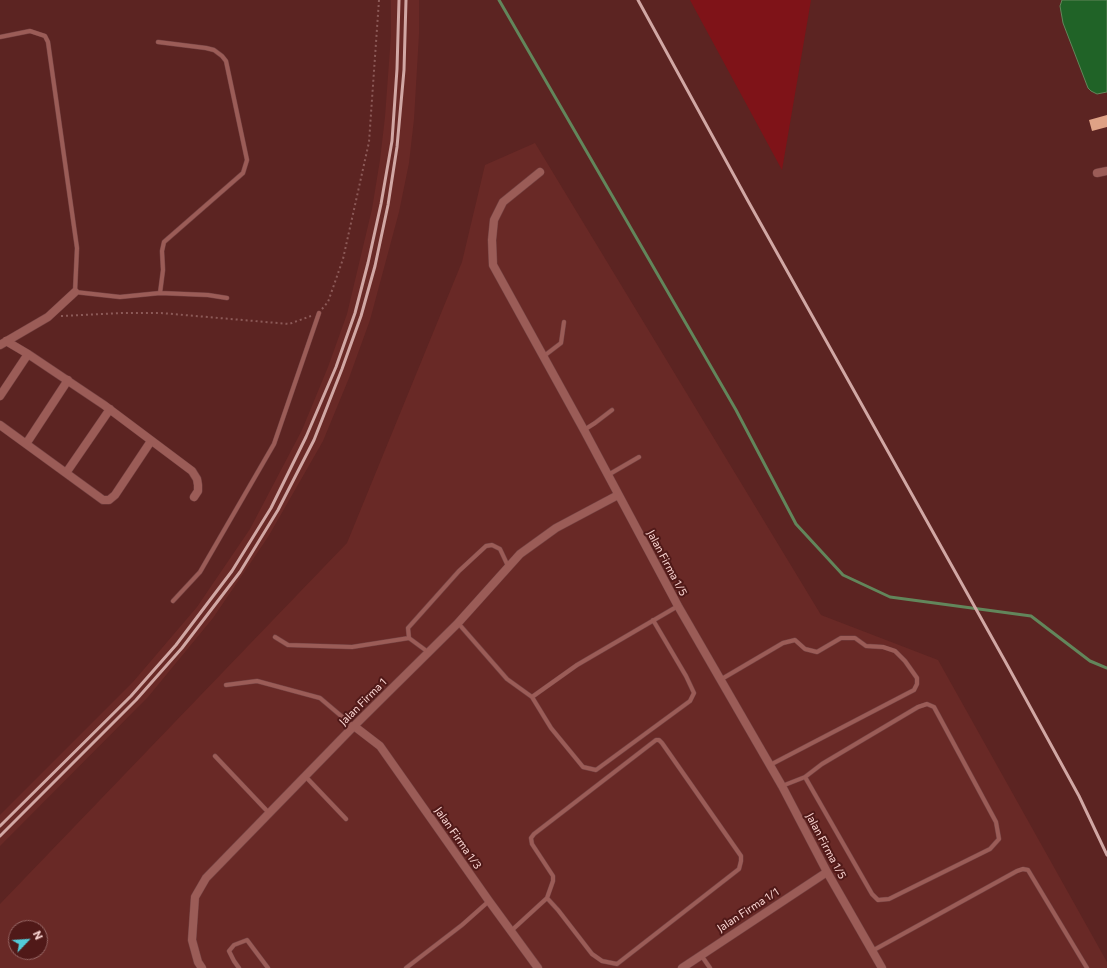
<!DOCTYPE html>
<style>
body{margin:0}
#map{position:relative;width:1107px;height:968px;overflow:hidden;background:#5c2422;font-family:Commissioner,sans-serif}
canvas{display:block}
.north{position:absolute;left:8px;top:920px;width:40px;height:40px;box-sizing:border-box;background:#501918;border:1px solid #956563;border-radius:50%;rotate:65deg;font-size:11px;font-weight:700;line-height:16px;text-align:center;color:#fcd7d4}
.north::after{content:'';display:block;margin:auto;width:14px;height:18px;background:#52cbd8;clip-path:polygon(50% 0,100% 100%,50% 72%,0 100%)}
</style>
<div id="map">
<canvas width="1107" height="968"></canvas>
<div class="north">N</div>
</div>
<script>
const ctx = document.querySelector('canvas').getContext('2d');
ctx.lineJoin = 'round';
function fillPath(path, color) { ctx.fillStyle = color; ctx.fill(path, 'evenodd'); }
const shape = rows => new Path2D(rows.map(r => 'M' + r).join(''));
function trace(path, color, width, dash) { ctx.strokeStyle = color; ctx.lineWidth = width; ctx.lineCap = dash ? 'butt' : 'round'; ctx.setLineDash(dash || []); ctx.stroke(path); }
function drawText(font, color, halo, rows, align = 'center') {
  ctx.font = font + ' Commissioner,sans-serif'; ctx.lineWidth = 4; ctx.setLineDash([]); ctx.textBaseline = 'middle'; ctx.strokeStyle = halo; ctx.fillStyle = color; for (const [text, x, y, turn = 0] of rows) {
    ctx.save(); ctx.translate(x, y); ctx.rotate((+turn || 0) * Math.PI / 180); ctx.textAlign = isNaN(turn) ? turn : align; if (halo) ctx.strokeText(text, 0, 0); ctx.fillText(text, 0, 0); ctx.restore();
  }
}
fillPath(shape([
 [391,0,419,0,419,34,414,119,409,163,399,212,370,320,349,378,323,441,268,537,213,618,148,697,0,846,0,815,133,682,197,607,250,529,302,430,328,367,347,314,372,209,380,160,385,117,391,35],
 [535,143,821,615,938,660,1107,962,1107,968,0,968,0,904,347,543,462,262,485,165],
 [16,928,40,928,40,952,16,952]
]), '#692926');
fillPath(shape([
 [690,0,811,0,782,170]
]), '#7f1318');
const water = shape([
 [1062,0,1107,0,1107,92,1097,94,1091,91,1088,88,1063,23,1060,6,1062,0]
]);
fillPath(water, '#206327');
trace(water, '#62865b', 1);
trace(shape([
 [499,0,736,410,796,524,843,575,890,597,1031,616,1090,661,1107,668]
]), '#62865b', 3);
fillPath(shape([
 [1107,115,1107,127,1092,131,1089,120]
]), '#dfa286');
const lane = shape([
 [0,37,30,31,45,36,48,42,77,248,75,292,120,297,160,293,208,295,227,298],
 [158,42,206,48,214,50,222,56,226,61,247,160,243,173,164,242,162,251,163,270,160,293],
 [544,356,561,343,564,322],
 [584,430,595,423,612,410],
 [608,475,639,457],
 [173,601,200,572,274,444,319,313],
 [458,623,507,679,532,697,551,728,583,767,596,770,690,701,694,693,686,676,653,620],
 [275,637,288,645,352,647,409,638],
 [428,652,409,638,408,628,459,571,486,546,492,545,500,549,508,566],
 [720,680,783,643,795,640,805,649,817,652,841,638,855,638,866,646,883,647,895,651,905,661,917,678,917,684,914,690,770,765],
 [226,685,257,681,320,698,353,726],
 [532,697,577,665,678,606],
 [215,756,269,813],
 [305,776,346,819],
 [782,786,805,777,822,764,918,707,927,704,934,707,996,822,999,839,990,849,889,899,878,900,872,894,805,777],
 [511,931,547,898,553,881,553,876,532,844,531,838,534,834,656,740,659,740,662,743,741,856,741,861,739,869,617,964,602,961,592,954,558,910,547,898],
 [872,951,1017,871,1023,869,1028,870,1087,968],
 [701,955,710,968],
 [239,968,234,961,229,951,234,945,247,940,268,968],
 [406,968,462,925,489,901]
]);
const street = shape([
 [540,172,503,202,494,220,492,240,493,265,584,430,678,606,782,786,827,872,882,968],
 [1097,173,1107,171],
 [6,341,28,354,104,405,192,471,197,479,198,485,198,491,194,497],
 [0,345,48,317,75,292],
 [0,396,28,354],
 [0,425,103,500,109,500,115,495,151,441],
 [26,444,68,380],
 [66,473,110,409],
 [354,726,380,746,489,901,538,968],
 [202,968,198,962,192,940,195,897,206,878,354,726,458,623,520,554,556,528,618,495],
 [682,968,827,872]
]);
trace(lane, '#744242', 5);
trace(street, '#744242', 9);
trace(shape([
 [322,309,328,302,343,259,369,142,379,0],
 [61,316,122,313,161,313,289,324,311,316]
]), '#8c5a58', 2, [2, 3]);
trace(lane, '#9b5c57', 4);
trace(street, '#9b5c57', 8);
trace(shape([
 [638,0,748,201,1005,661,1079,796,1107,855],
 [0,826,131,696,176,645,232,571,271,508,306,437,336,367,355,313,368,263,381,204,392,141,397,69,399,0],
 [0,836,136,700,182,648,240,572,278,510,314,440,342,369,361,316,375,266,388,205,397,147,404,70,406,0]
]), '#d1a7a4', 3);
drawText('11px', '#fcd7d4', '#501918', [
 ["Jalan Firma 1/5",667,563,62],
 ["Jalan Firma 1",363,702,-45],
 ["Jalan Firma 1/3",458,838,55],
 ["Jalan Firma 1/5",826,846,62],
 ["Jalan Firma 1/1",748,910,-33]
]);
</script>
